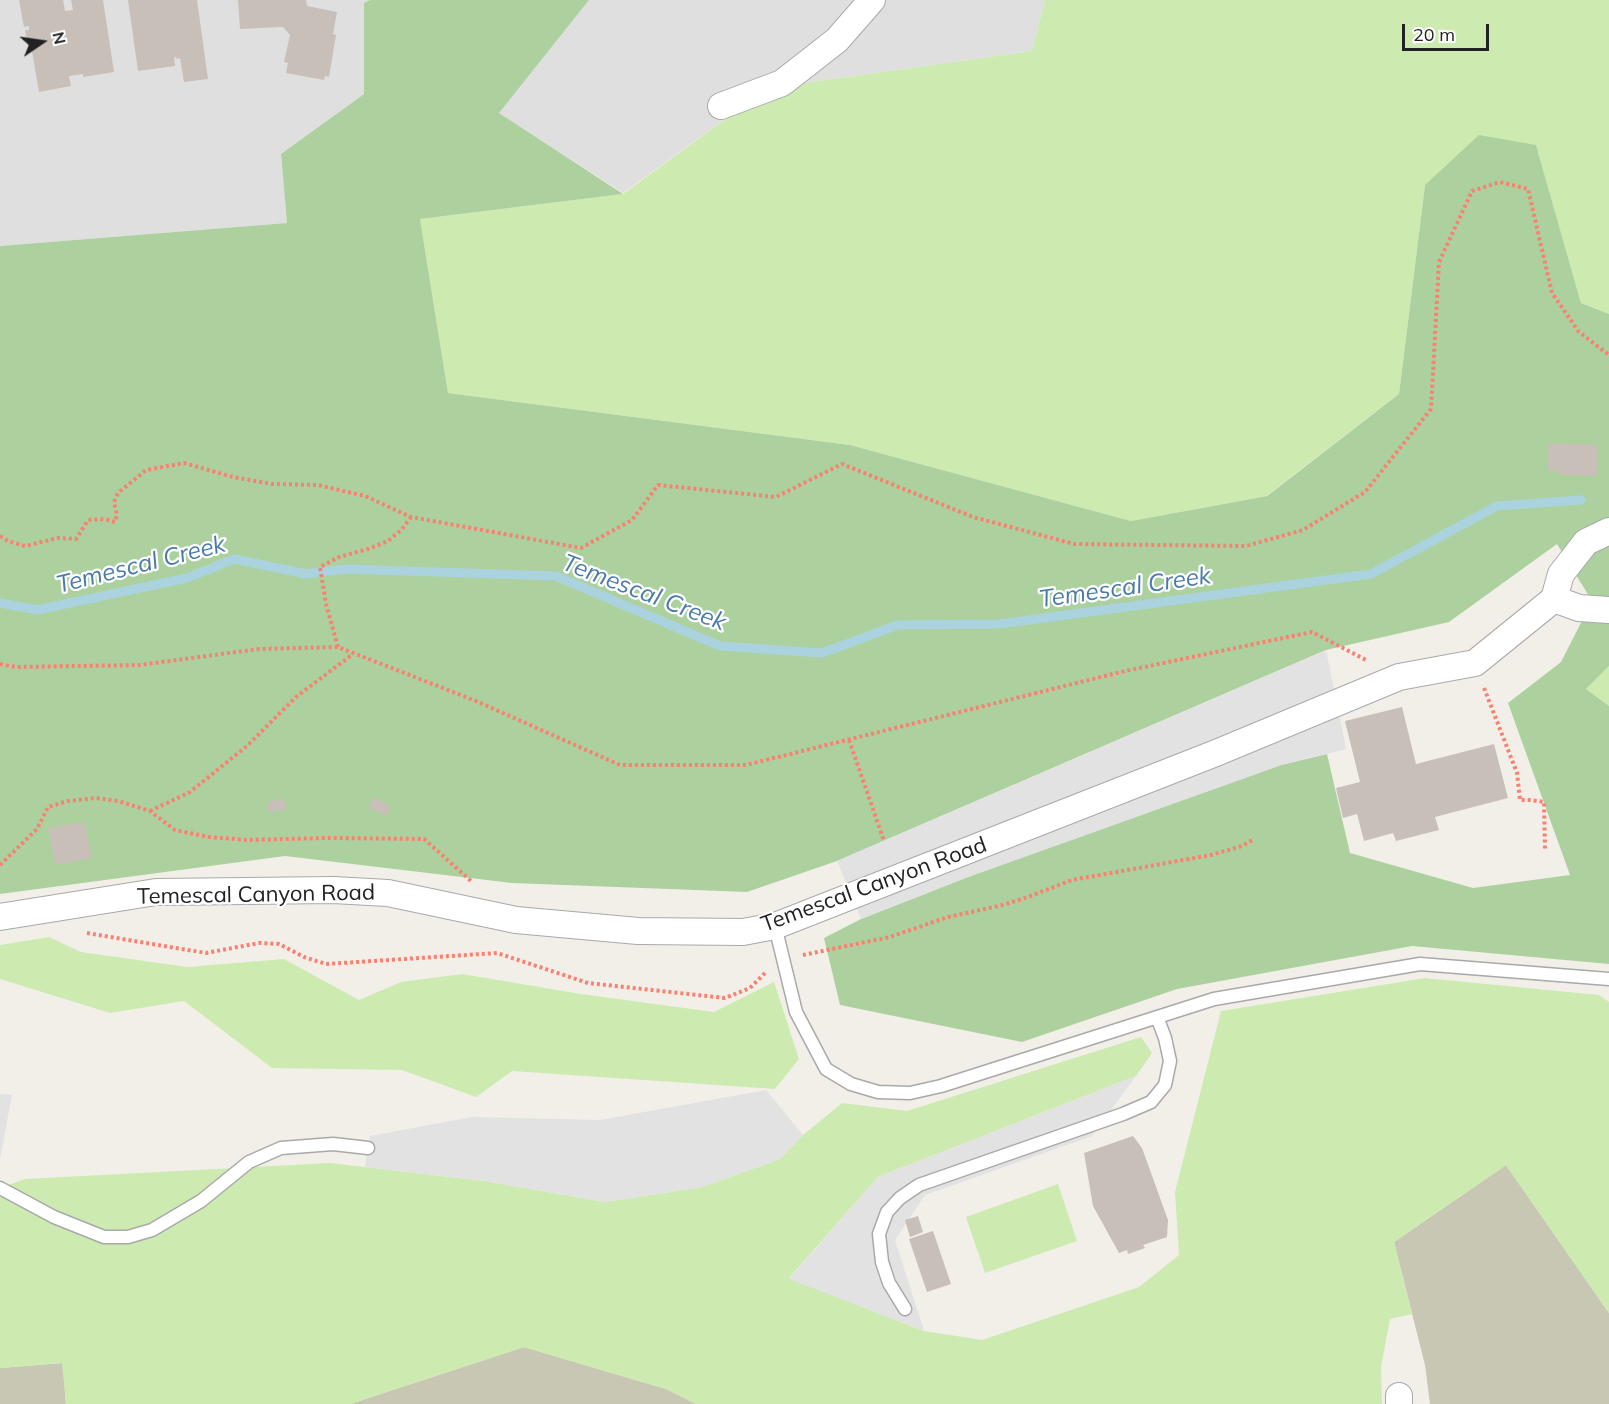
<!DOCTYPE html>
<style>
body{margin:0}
#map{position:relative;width:1609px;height:1404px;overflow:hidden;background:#f2efe9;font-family:Mulish,sans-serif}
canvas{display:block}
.north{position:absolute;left:12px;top:12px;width:60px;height:60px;-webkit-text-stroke:4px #fff;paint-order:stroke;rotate:77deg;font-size:16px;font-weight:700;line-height:24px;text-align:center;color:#222}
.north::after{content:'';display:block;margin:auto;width:21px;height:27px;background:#222;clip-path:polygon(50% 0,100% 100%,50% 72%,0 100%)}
.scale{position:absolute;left:1402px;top:24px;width:87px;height:27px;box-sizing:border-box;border:3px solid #222;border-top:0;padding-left:8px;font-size:18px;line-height:21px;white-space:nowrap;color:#222;-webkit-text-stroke:4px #fff;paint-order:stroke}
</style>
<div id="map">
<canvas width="1609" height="1404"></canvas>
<div class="north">N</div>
<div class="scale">20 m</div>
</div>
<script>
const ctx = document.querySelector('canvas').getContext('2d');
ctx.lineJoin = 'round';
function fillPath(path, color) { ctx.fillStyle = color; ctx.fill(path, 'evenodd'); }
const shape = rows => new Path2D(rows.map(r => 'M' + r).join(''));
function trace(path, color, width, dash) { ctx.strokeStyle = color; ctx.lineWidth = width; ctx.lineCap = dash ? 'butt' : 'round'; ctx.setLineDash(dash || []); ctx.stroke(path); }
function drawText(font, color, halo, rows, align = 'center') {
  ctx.font = font + ' Mulish,sans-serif'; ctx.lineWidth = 4.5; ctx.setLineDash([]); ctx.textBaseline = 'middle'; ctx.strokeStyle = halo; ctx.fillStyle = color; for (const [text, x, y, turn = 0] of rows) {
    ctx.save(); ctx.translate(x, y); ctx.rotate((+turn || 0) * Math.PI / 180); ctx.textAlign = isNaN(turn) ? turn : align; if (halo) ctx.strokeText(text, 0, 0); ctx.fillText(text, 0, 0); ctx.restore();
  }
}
fillPath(shape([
 [0,0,370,0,364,4,364,94,281,154,287,223,0,246],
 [589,0,1045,0,1032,51,768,88,623,193,498,113]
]), '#e0dfdf');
fillPath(shape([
 [1506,1165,1609,1313,1609,1404,1430,1404,1425,1365,1394,1242],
 [524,1347,666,1389,696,1404,350,1404],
 [63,1363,66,1404,0,1404,0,1368]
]), '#c7c7b4');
fillPath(shape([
 [1045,0,1609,0,1609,314,1581,303,1536,145,1425,185,1399,394,1266,496,1131,521,850,445,448,393,420,219,623,194,768,88,1032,51],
 [1609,666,1609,706,1586,689],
 [49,937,81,952,187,967,284,959,359,1000,401,982,462,974,581,994,714,1012,774,982,799,1059,775,1089,512,1071,476,1097,402,1070,272,1068,184,1001,110,1013,0,979,0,945],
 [1425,978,1599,995,1609,1002,1609,1313,1506,1165,1394,1242,1412,1314,1390,1319,1381,1367,1382,1404,696,1404,666,1389,524,1347,350,1404,66,1404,62,1363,0,1368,0,1188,25,1179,330,1163,485,1181,605,1202,702,1187,780,1159,803,1135,842,1103,907,1111,1141,1037,1152,1053,1136,1076,878,1177,789,1278,924,1331,982,1340,1139,1287,1179,1255,1175,1192,1221,1011],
 [1058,1184,1077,1241,985,1273,966,1217]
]), '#cdebb0');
fillPath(shape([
 [370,0,589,0,499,113,623,194,420,219,448,393,850,445,1131,521,1267,496,1399,394,1425,185,1479,135,1536,145,1581,303,1609,314,1609,666,1586,689,1609,706,1609,964,1412,946,1177,989,1022,1042,840,1005,824,938,861,919,968,877,1281,765,1327,754,1350,853,1473,888,1570,875,1508,703,1561,662,1592,601,1557,544,1449,622,1326,650,837,861,747,892,512,883,285,856,0,894,0,246,287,223,281,154,364,94,364,3]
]), '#add19e');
fillPath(shape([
 [1326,650,1346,749,1281,765,968,877,861,919,837,861],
 [1136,1076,1092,1136,925,1195,895,1240,924,1331,789,1279,878,1177],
 [766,1090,803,1135,780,1159,702,1187,605,1202,485,1181,365,1167,370,1136,472,1117,600,1120],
 [0,1094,12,1095,0,1159]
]), '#e2e2e2');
trace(shape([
 [0,603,37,610,187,578,234,559,306,574,346,569,556,576,720,646,822,653,898,625,999,624,1371,574,1497,506,1581,500]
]), '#aad3df', 9);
fillPath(shape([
 [19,0,63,0,65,11,73,10,71,0,103,0,114,72,83,77,83,74,69,76,71,86,39,92,32,51,29,51,25,30,29,30,29,26,24,27],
 [128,0,197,0,208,79,184,82,180,58,177,59,176,57,174,57,175,66,138,71],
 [238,0,306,0,307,6,337,12,333,34,336,35,329,77,325,76,324,80,286,73,288,63,284,62,290,35,283,27,240,29],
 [1548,443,1598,445,1597,476,1560,475,1560,471,1547,471],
 [1402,707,1416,764,1494,744,1508,798,1435,817,1439,830,1396,841,1393,833,1364,841,1357,814,1343,818,1336,788,1360,782,1345,721],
 [373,797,391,806,386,816,369,808],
 [284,798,287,809,269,813,267,802],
 [85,822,92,858,55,865,48,828],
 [1133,1136,1142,1148,1168,1220,1167,1237,1143,1245,1145,1248,1128,1254,1127,1250,1119,1253,1093,1206,1084,1153],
 [918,1216,923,1232,910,1237,905,1220],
 [933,1231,951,1284,927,1292,909,1239]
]), '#c7bfb8');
const lane = shape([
 [775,926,796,1012,826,1069,851,1084,878,1092,910,1093,941,1086,1214,999,1420,964,1609,979],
 [0,1188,54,1217,104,1237,128,1237,152,1230,201,1201,249,1162,281,1148,333,1144,368,1148],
 [905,1309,889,1283,882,1262,879,1234,887,1212,900,1198,919,1185,1123,1114,1151,1102,1165,1085,1170,1061,1165,1038,1157,1017]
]);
const street = shape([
 [721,106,782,83,837,40,872,0],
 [1609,531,1586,542,1561,574,1554,599,1579,608,1609,610],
 [0,917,156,892,333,890,388,893,516,920,638,931,743,932,775,926,1216,753,1399,677,1475,663,1554,599],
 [1399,1404,1399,1396]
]);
trace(lane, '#a9a9a9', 15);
trace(street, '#a9a9a9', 28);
trace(shape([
 [0,536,8,541,25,546,58,538,76,539,88,520,105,519,115,522,117,515,114,502,118,493,146,470,184,463,233,477,272,484,318,485,365,496,411,517,581,548,632,520,658,485,776,497,842,464,973,517,1074,544,1246,546,1303,530,1365,492,1431,409,1439,262,1472,191,1500,182,1528,189,1552,293,1579,332,1609,355],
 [338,647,326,604,320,567,339,557,368,549,388,541,402,529,411,517],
 [0,664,16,667,139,665,259,649,338,647,476,701,620,765,746,765,1125,671,1312,632,1368,661],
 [1484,688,1517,773,1520,800,1531,800,1544,802,1545,850],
 [849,740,884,841],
 [150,811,190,792,247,746,296,697,353,654],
 [0,865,37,829,48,807,68,801,96,798,118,801,150,811,175,830,209,837,246,840,328,838,424,839,472,882],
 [87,933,206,953,259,943,279,944,304,957,326,964,497,953,588,983,725,998,750,988,766,972],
 [803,955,890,937,948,917,1003,905,1028,897,1072,880,1211,855,1242,846,1254,839]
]), '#fa8072', 4, [3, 3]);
trace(lane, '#fff', 12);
trace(street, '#fff', 26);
drawText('22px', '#222', '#fff', [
 ["Temescal Canyon Road",874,885,-20],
 ["Temescal Canyon Road",256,895,-1]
]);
drawText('italic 24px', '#4a7aab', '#fff', [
 ["Temescal Creek",141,565,-14],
 ["Temescal Creek",1125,588,-8],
 ["Temescal Creek",644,593,21]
]);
</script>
